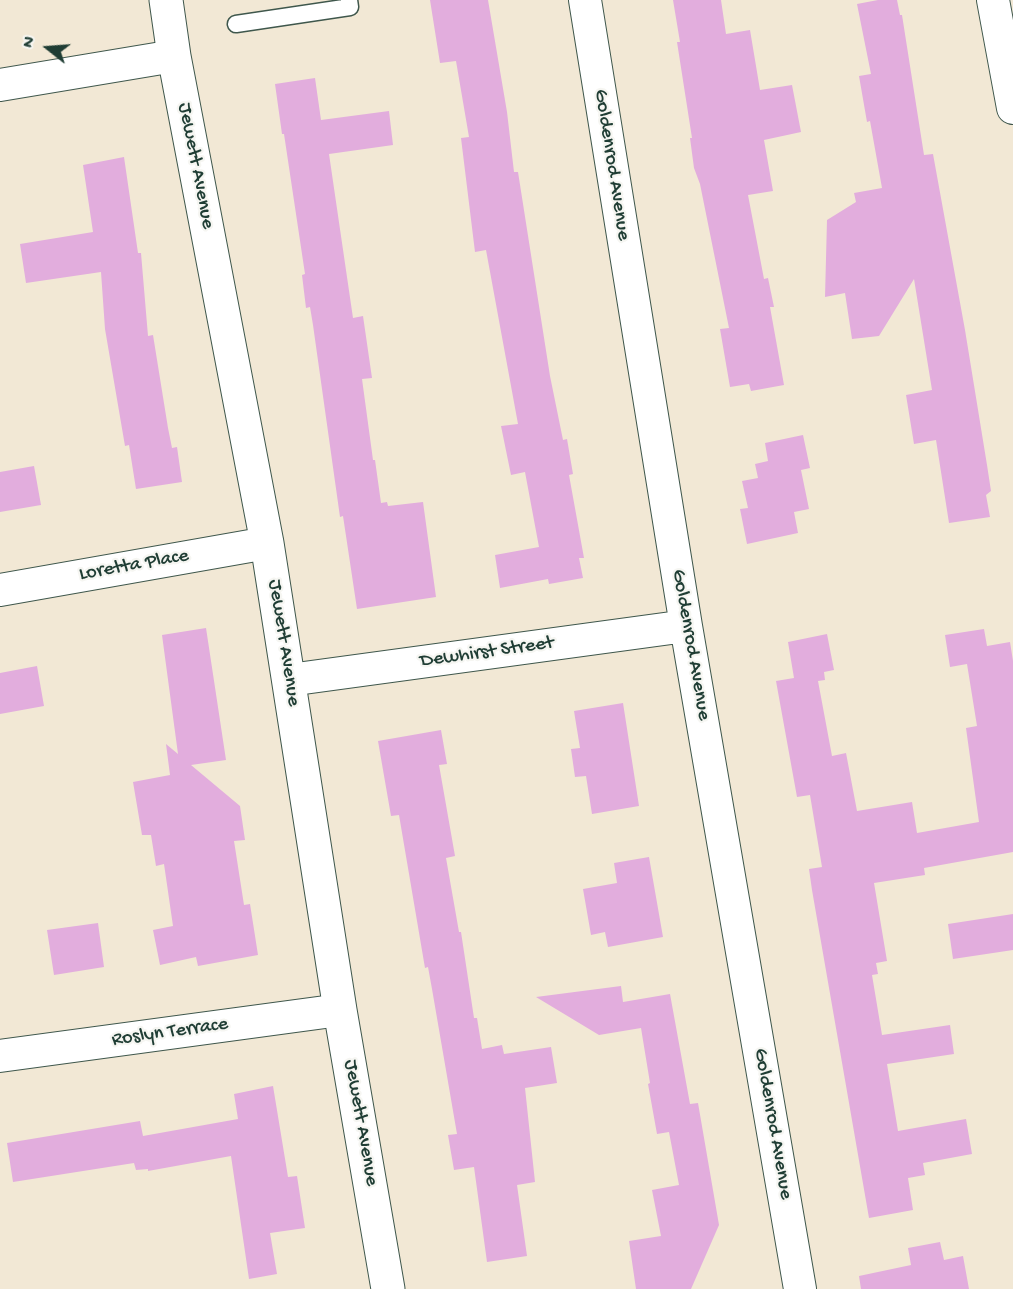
<!DOCTYPE html>
<style>
body{margin:0}
#map{position:relative;width:1013px;height:1289px;overflow:hidden;background:#f2e8d5;font-family:"Gochi Hand",sans-serif}
canvas{display:block}
.north{position:absolute;left:18px;top:18px;width:60px;height:60px;-webkit-text-stroke:4px #f6f6f2;paint-order:stroke;rotate:287deg;font-size:16px;font-weight:700;line-height:24px;text-align:center;color:#1f3d34}
.north::after{content:'';display:block;margin:auto;width:21px;height:27px;background:#1f3d34;clip-path:polygon(50% 0,100% 100%,50% 72%,0 100%)}
</style>
<div id="map">
<canvas width="1013" height="1289"></canvas>
<div class="north">N</div>
</div>
<script>
const ctx = document.querySelector('canvas').getContext('2d');
ctx.lineJoin = 'round';
function fillPath(path, color) { ctx.fillStyle = color; ctx.fill(path, 'evenodd'); }
const shape = rows => new Path2D(rows.map(r => 'M' + r).join(''));
function trace(path, color, width, dash) { ctx.strokeStyle = color; ctx.lineWidth = width; ctx.lineCap = dash ? 'butt' : 'round'; ctx.setLineDash(dash || []); ctx.stroke(path); }
function drawText(font, color, halo, rows, align = 'center') {
  ctx.font = font + ' "Gochi Hand",sans-serif'; ctx.lineWidth = 4.5; ctx.setLineDash([]); ctx.textBaseline = 'middle'; ctx.strokeStyle = halo; ctx.fillStyle = color; for (const [text, x, y, turn = 0] of rows) {
    ctx.save(); ctx.translate(x, y); ctx.rotate((+turn || 0) * Math.PI / 180); ctx.textAlign = isNaN(turn) ? turn : align; if (halo) ctx.strokeText(text, 0, 0); ctx.fillText(text, 0, 0); ctx.restore();
  }
}
fillPath(shape([
 [430,0,488,0,507,112,514,172,518,172,550,376,563,440,567,439,573,474,569,475,584,558,579,558,583,578,549,584,548,579,500,588,495,555,539,547,525,472,511,475,501,426,518,424,486,250,475,252,461,138,469,137,456,61,440,63],
 [673,0,721,0,726,34,750,30,760,90,792,85,801,132,764,140,773,191,748,195,764,279,768,278,774,307,770,307,784,385,751,391,749,384,730,387,720,329,729,328,700,184,694,168,690,138,692,138,677,42,680,42],
 [878,0,897,0,900,15,902,15,924,155,933,154,965,330,987,465,991,491,986,495,990,517,949,523,936,440,914,444,906,395,932,390,914,279,879,336,852,339,845,293,825,297,827,220,856,202,854,193,882,188,870,121,867,122,859,76,871,74,857,4],
 [315,78,321,120,389,111,393,145,329,154,353,318,363,316,372,378,362,379,373,460,375,460,381,503,387,502,388,506,423,502,436,597,357,609,343,516,340,517,313,325,310,307,306,308,302,275,305,274,284,134,282,134,275,84],
 [124,157,138,253,141,253,148,336,153,335,168,428,172,448,177,447,182,482,136,489,129,445,125,446,105,329,101,272,26,283,20,244,93,232,83,165],
 [803,435,810,468,801,470,809,509,794,512,798,533,747,544,740,509,748,508,742,481,758,478,755,464,768,461,765,443],
 [34,466,41,505,0,512,0,472],
 [206,628,226,760,191,765,240,806,245,840,234,841,244,905,250,904,258,955,198,966,196,957,160,965,153,930,173,926,164,864,156,866,151,835,142,835,133,782,170,775,166,744,178,754,162,635],
 [984,629,987,646,1010,642,1013,661,1013,852,924,868,925,875,874,883,887,961,876,963,878,974,872,975,882,1035,950,1025,954,1054,887,1064,898,1131,966,1119,972,1154,923,1163,925,1175,908,1178,913,1210,869,1218,812,890,809,869,822,867,810,795,797,797,776,681,794,678,788,642,827,634,834,670,824,672,825,680,818,681,832,756,846,753,857,811,912,802,917,833,979,822,966,728,977,726,967,664,950,667,945,635],
 [37,666,44,706,0,714,0,673],
 [623,703,639,806,592,814,586,776,575,777,571,749,580,748,574,711],
 [441,730,447,764,439,765,455,856,446,858,459,932,461,932,474,1018,477,1018,482,1049,502,1045,504,1054,551,1047,557,1083,525,1088,535,1182,517,1185,527,1256,487,1262,474,1167,454,1170,448,1135,457,1134,432,989,428,967,425,968,399,815,391,816,378,741],
 [649,857,663,937,608,947,605,932,591,935,583,889,617,883,614,863],
 [1013,914,1013,950,953,959,948,924],
 [98,923,104,967,54,975,47,930],
 [621,986,623,1002,670,994,690,1104,698,1103,719,1225,691,1289,636,1289,629,1241,661,1236,652,1190,679,1185,669,1132,657,1134,648,1084,650,1083,641,1028,599,1035,536,997],
 [273,1086,288,1177,297,1176,305,1228,270,1233,277,1274,249,1279,231,1156,148,1171,148,1169,136,1170,134,1163,13,1182,7,1143,140,1121,143,1136,238,1119,234,1094],
 [940,1242,944,1260,963,1256,969,1289,861,1289,859,1276,911,1265,908,1248]
]), '#e2addd');
const service = shape([
 [236,24,350,7,349,0]
]);
const minor = shape([
 [585,0,686,626,800,1289],
 [993,0,1013,108],
 [0,85,174,56],
 [0,590,267,543],
 [289,680,686,626],
 [0,1056,340,1010]
]);
const secondary = shape([
 [166,0,174,56,267,543,340,1010,388,1289]
]);
trace(service, '#3f574c', 19);
trace(minor, '#3f574c', 34);
trace(secondary, '#3f574c', 35);
trace(service, '#fff', 16);
trace(minor, '#fff', 32);
trace(secondary, '#fff', 33);
drawText('20px', '#1f3d34', '#f6f6f2', [
 ["Goldenrod Avenue",611,165,81],
 ["Jewett Avenue",195,166,79],
 ["Loretta Place",134,566,-10],
 ["Jewett Avenue",283,643,81],
 ["Goldenrod Avenue",690,645,80],
 ["Dewhirst Street",487,653,-8],
 ["Roslyn Terrace",170,1033,-8],
 ["Jewett Avenue",360,1123,80],
 ["Goldenrod Avenue",772,1124,80]
]);
</script>
